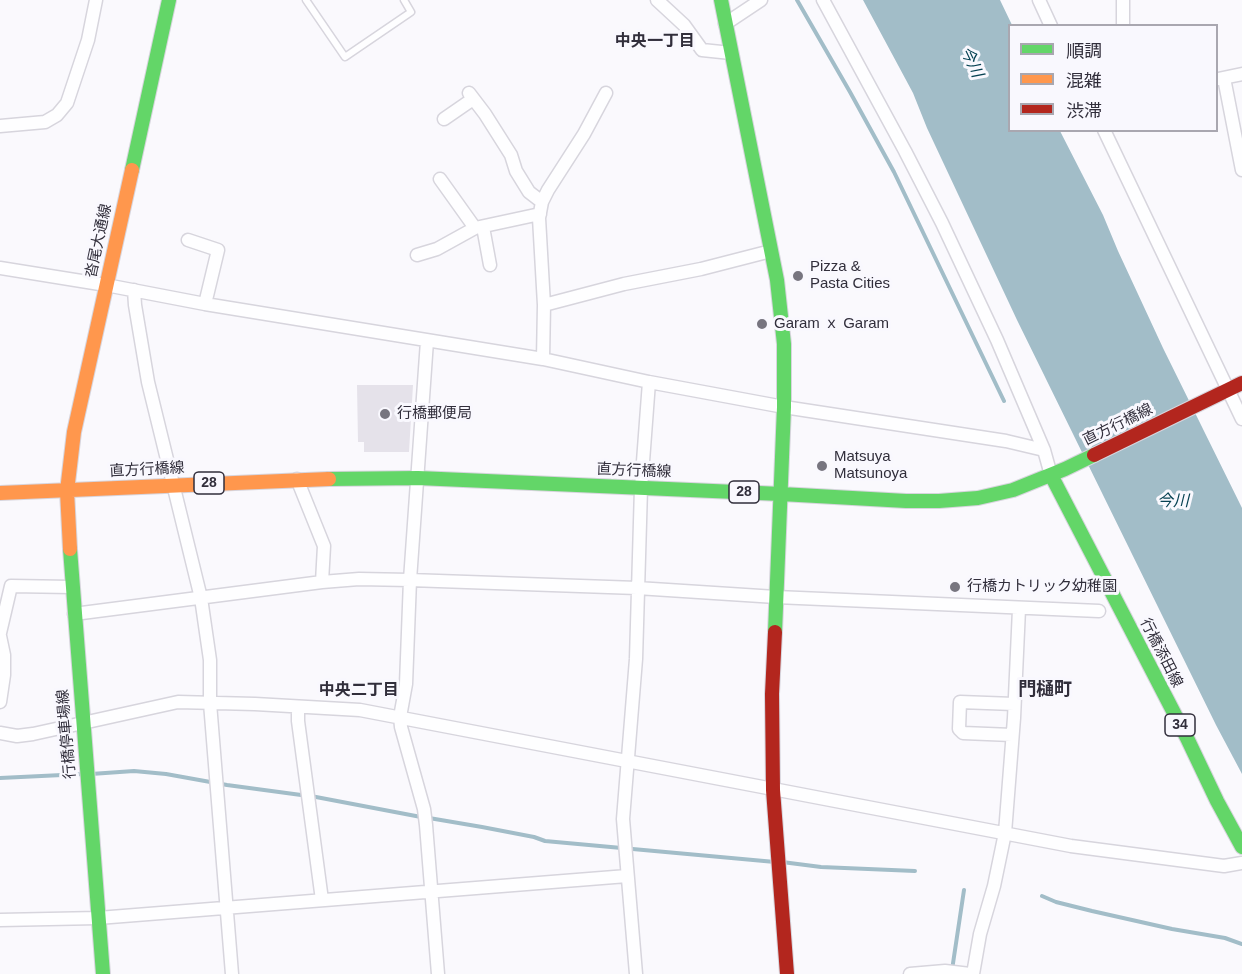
<!DOCTYPE html>
<meta charset="utf-8">
<style>
body{margin:0}
#map{position:relative;width:1242px;height:974px;overflow:hidden;background:#faf9fd;font-family:Helvetica,"Noto Sans JP",sans-serif}
canvas{display:block}
.legend{position:absolute;left:1008px;top:24px;width:210px;height:108px;box-sizing:border-box;background:#f9f8fe;border:2px solid #a9a7b0;margin:0;padding:8px 10px;list-style:none;font-size:18px;color:#312e3b}
.legend li{display:flex;align-items:center;gap:12px;height:30px}
.legend b{width:30px;border:2px solid #a9a7b0}
</style>
<div id="map">
<canvas width="1242" height="974"></canvas>
<ul class="legend">
<li><b style="height:8px;background:#63d668"></b>順調</li>
<li><b style="height:8px;background:#ff974d"></b>混雑</li>
<li><b style="height:8px;background:#b3261e"></b>渋滞</li>
</ul>
</div>
<script>
const ctx = document.querySelector('canvas').getContext('2d');
ctx.lineJoin = 'round';
function fillPath(path, color) { ctx.fillStyle = color; ctx.fill(path, 'evenodd'); }
const shape = rows => new Path2D(rows.map(r => 'M' + r).join(''));
function trace(path, color, width, dash) { ctx.strokeStyle = color; ctx.lineWidth = width; ctx.lineCap = dash ? 'butt' : 'round'; ctx.setLineDash(dash || []); ctx.stroke(path); }
function drawText(font, color, halo, rows, align = 'center') {
  ctx.font = font + ' Helvetica,"Noto Sans JP",sans-serif'; ctx.lineWidth = 6; ctx.setLineDash([]); ctx.textBaseline = 'middle'; ctx.strokeStyle = halo; ctx.fillStyle = color; for (const [text, x, y, turn = 0] of rows) {
    ctx.save(); ctx.translate(x, y); ctx.rotate((+turn || 0) * Math.PI / 180); ctx.textAlign = isNaN(turn) ? turn : align; if (halo) ctx.strokeText(text, 0, 0); ctx.fillText(text, 0, 0); ctx.restore();
  }
}
fillPath(shape([
 [863,0,1000,0,1012,25,1010,26,1010,130,1060,131,1103,215,1118,251,1163,348,1242,508,1242,774,1216,725,1017,320,927,128,913,93]
]), '#a2bdc8');
trace(shape([
 [797,0,850,92,894,172,1004,401],
 [91,774,134,771,166,774,227,785,316,797,421,817],
 [0,778,83,774],
 [429,818,482,827,534,837,545,841,775,862],
 [782,862,821,867,915,871],
 [1042,896,1056,902,1092,911,1172,929,1225,938,1242,944],
 [952,970,964,890]
]), '#a2bdc8', 4);
fillPath(shape([
 [357,385,413,385,409,452,364,452,364,442,358,442]
]), '#e5e2ea');
const lane = shape([
 [306,0,345,57,411,12,404,0]
]);
const street = shape([
 [657,0,684,25,702,50,731,53],
 [823,0,905,151,942,223,997,340,1044,450,1051,475],
 [1039,0,1051,26],
 [725,24,761,0],
 [1123,26,1123,0],
 [1224,78,1242,170],
 [1218,79,1242,74],
 [469,93,485,114,511,155,516,171,529,192,542,202],
 [444,119,473,99],
 [0,126,45,122,57,115,67,103,88,40,96,0],
 [1104,130,1242,419],
 [440,179,475,228,540,214],
 [483,227,490,265],
 [188,240,218,250,205,304],
 [417,255,437,249,475,228],
 [0,268,106,285,205,304,543,359,649,382,784,407,1006,441,1044,450],
 [134,290,135,305,148,382,201,598,210,660,210,703,232,974],
 [544,305,624,284,701,269,771,251],
 [427,341,410,580,406,684,400,717,401,727,424,809,426,825,438,974],
 [543,359,544,305,539,218,542,202,548,190,584,134,606,93],
 [297,479,324,546,322,582],
 [74,614,322,582,359,579,410,580,637,588,776,597,1099,611],
 [0,633,11,586,72,587],
 [0,636,4,655,4,675,0,702],
 [298,707,298,721,322,900],
 [0,733,17,736,33,734,178,702,255,704,360,710,1071,846,1224,866,1242,863],
 [1012,735,963,733,959,729,960,702,1014,704],
 [0,920,98,918,627,876],
 [636,974,623,819,636,659,641,488,649,382],
 [910,974,945,971,970,974],
 [973,974,980,934,994,886,1005,833,1014,718,1019,609]
]);
const fast = shape([
 [721,0,777,280,784,344,784,407,775,632],
 [132,170,169,0],
 [1051,475,1187,738,1217,801,1242,847],
 [329,479,418,478,781,494,906,501,939,501,978,498,1013,490,1065,469,1094,455],
 [70,549,103,974]
]);
const slow = shape([
 [0,493,329,479],
 [70,549,67,491,74,432,132,170]
]);
const jam = shape([
 [1094,455,1242,383],
 [775,632,772,694,773,790,787,974]
]);
trace(lane, '#d7d5dd', 9);
trace(street, '#d7d5dd', 15);
trace(fast, '#d7d5dd', 16);
trace(slow, '#d7d5dd', 16);
trace(jam, '#d7d5dd', 16);
trace(lane, '#fefeff', 6);
trace(street, '#fefeff', 12);
trace(fast, '#63d668', 14);
trace(slow, '#ff974d', 14);
trace(jam, '#b3261e', 14);
for (const [x, y, r, color] of [
 [798,276,6,"#77757f"],
 [762,324,6,"#77757f"],
 [385,414,6,"#77757f"],
 [822,466,6,"#77757f"],
 [955,587,6,"#77757f"]
]) { const dot = new Path2D(); dot.arc(x, y, r, 0, 2 * Math.PI); ctx.fillStyle = color; ctx.fill(dot); trace(dot, '#f9f8fe', 2); }
for (const [x, y, w] of [
 [209,483,30],
 [744,492,30],
 [1180,725,30]
]) { const box = new Path2D(); box.roundRect(x - w / 2, y - 11, w, 22, 4.5); ctx.fillStyle = '#f9f8fe'; ctx.fill(box); trace(box, '#312e3b', 1.5); }
drawText('bold 14px', '#312e3b', null, [
 ["28",209,483],
 ["28",744,492],
 ["34",1180,725]
]);
drawText('15px', '#312e3b', '#f9f8fe', [
 ["沓尾大通線",99,241,-78],
 ["直方行橋線",1118,425,-26],
 ["直方行橋線",147,470,-3],
 ["直方行橋線",634,471,2],
 ["行橋添田線",1161,653,63],
 ["行橋停車場線",67,734,-95]
]);
drawText('15px', '#312e3b', '#f9f8fe', [
 ["Pizza &",810,267],
 ["Pasta Cities",810,284],
 ["Garam ｘ Garam",774,324],
 ["行橋郵便局",397,414],
 ["Matsuya",834,457],
 ["Matsunoya",834,474],
 ["行橋カトリック幼稚園",967,587]
], 'left');
drawText('bold 16px', '#312e3b', '#f9f8fe', [
 ["中央一丁目",655,42],
 ["中央二丁目",359,691]
]);
drawText('italic 16px', '#064152', '#f9f8fe', [
 ["今川",971,62,65],
 ["今川",1173,502]
]);
drawText('bold 18px', '#312e3b', '#f9f8fe', [
 ["門樋町",1045,690]
]);
</script>
